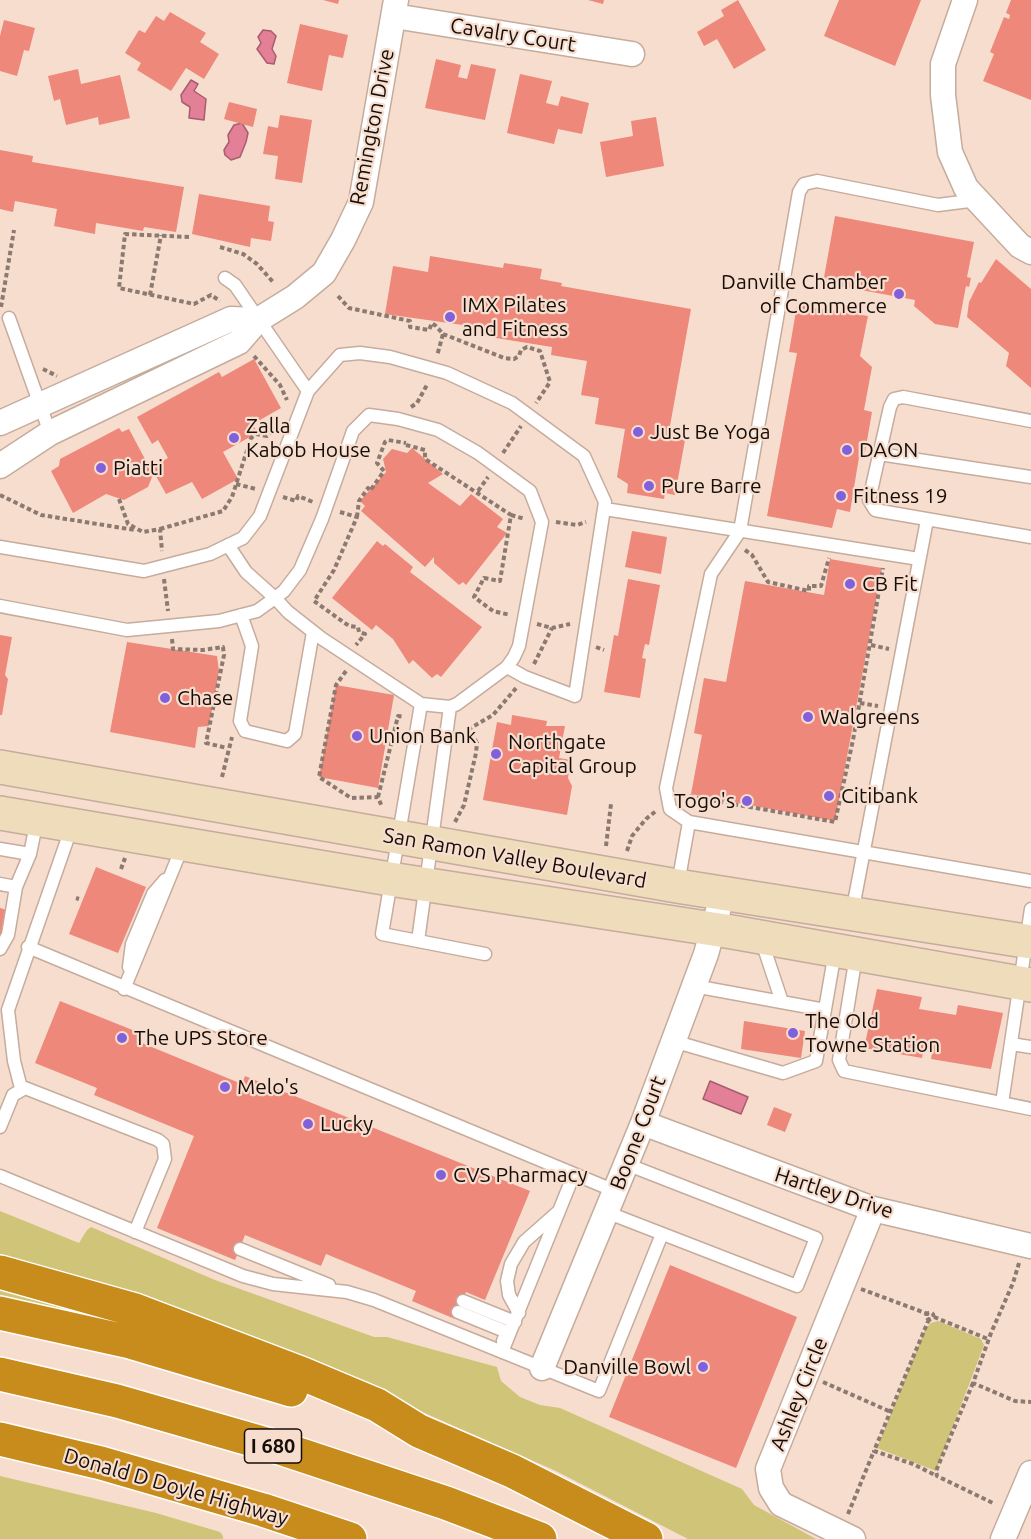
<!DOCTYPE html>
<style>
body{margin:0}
canvas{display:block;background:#f7ddce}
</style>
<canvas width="1031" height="1539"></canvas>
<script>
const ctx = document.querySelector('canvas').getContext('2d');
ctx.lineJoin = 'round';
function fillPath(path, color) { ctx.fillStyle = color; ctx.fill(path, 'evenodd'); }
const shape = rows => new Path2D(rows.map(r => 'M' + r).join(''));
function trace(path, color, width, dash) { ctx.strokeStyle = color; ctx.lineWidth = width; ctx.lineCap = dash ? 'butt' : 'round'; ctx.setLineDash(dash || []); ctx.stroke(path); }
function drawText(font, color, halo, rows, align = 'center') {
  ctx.font = font + ' Ubuntu,sans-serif'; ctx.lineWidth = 4.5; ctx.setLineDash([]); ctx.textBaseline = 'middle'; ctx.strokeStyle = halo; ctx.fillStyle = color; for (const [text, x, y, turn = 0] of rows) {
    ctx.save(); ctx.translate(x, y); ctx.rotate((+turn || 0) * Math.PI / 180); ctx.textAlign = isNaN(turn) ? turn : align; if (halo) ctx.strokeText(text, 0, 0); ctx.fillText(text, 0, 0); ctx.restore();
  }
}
fillPath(shape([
 [0,1211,79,1243,87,1230,91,1227,215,1280,374,1337,387,1337,497,1367,501,1381,520,1397,540,1405,560,1408,742,1489,754,1505,816,1539,688,1539,556,1471,318,1366,0,1257],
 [0,1284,83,1312,82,1315,0,1299],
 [938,1321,981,1339,984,1345,936,1471,877,1448,925,1329,931,1323],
 [0,1476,156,1513,220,1532,223,1536,223,1539,0,1539]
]), '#cfc478');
const water = shape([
 [263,30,271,31,276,36,272,49,276,56,274,64,267,63,257,49,261,43,258,37,263,30],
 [191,80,198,84,194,91,206,99,204,120,189,118,190,107,182,102,181,95,191,80],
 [242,123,248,133,246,142,240,157,231,160,225,155,224,150,229,142,228,135,234,125,242,123],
 [710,1081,748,1097,741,1114,703,1099,710,1081]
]);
fillPath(water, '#e47f98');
trace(water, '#a65d6d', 1.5);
fillPath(shape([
 [323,0,339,0,338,4],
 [588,0,604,0,603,4],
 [738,0,766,50,734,69,717,39,704,46,697,32,724,16,721,10],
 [839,0,921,0,895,66,824,36],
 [1011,0,1031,0,1031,100,983,81,994,54,990,52,1004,17,1009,19,1010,15,1006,13],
 [170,12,206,33,200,42,219,54,204,79,186,68,171,91,137,70,141,63,125,53,139,30,145,33,156,16,164,21],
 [4,20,35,28,29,51,24,50,17,76,0,71,0,36],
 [300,24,348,35,343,58,329,55,322,91,287,83],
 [436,59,461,65,458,77,467,79,471,64,496,69,485,120,425,108],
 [78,69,81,84,120,75,130,118,99,125,98,117,66,125,60,99,54,101,48,76],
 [520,74,552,81,546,103,558,106,561,96,589,103,582,134,558,129,554,144,507,133],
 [229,102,257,109,253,127,224,119],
 [280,115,312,120,302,183,275,179,278,156,263,154,268,126,278,128],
 [656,117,664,166,606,177,600,142,633,136,631,121],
 [0,150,33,156,32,162,184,187,176,232,144,227,143,231,96,223,95,234,54,226,57,209,15,201,13,212,0,209],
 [199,194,270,206,268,221,274,222,271,241,251,238,250,247,192,234],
 [835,216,974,242,967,277,971,278,969,287,966,286,958,328,935,324,914,306,915,300,823,283],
 [430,256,503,268,504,263,542,269,540,279,562,283,561,286,691,309,668,437,685,440,675,495,665,493,664,499,627,493,628,484,617,477,625,429,595,424,599,398,581,395,587,361,551,355,552,347,490,337,491,329,385,314,393,266,428,272],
 [996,259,1031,289,1031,388,1006,366,1009,353,967,317,969,302,979,282,981,283],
 [797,305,868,316,860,356,872,367,864,410,872,412,865,452,860,451,850,512,837,509,832,528,767,516,797,353,789,352],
 [254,359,281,408,253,424,257,433,223,452,238,479,202,499,192,482,166,494,151,467,168,458,158,440,152,444,137,417,219,372,222,377],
 [119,428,122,432,129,429,146,461,152,477,148,487,124,500,106,494,73,513,51,471,59,466,60,459],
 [412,448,443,474,428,483,460,506,471,494,503,519,497,527,507,533,466,585,463,582,459,585,434,563,434,557,425,567,361,511,365,506,360,501,386,472,383,459,392,449,407,453],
 [632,531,667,537,661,574,625,567],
 [377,541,383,546,385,544,413,567,410,572,482,627,441,677,437,674,432,678,413,660,409,664,393,639,376,625,372,630,332,598],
 [830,559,882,568,835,821,691,794,702,735,694,733,704,678,726,682,745,581,824,595],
 [628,579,660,585,649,645,645,644,642,658,646,659,640,698,604,692,614,635,618,636],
 [0,635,12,637,5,675,8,679,2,715,0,715],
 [127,642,217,656,219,671,209,726,198,727,195,748,110,732],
 [336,685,394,695,378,788,319,777],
 [512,715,547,721,546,726,565,726,559,758,571,760,568,778,572,786,567,815,483,800,497,722,511,725],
 [96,867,146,887,118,953,69,934],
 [0,908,7,910,2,939,0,939],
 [877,989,922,997,919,1009,956,1015,958,1005,1003,1013,991,1069,931,1059,933,1048,924,1046,922,1058,864,1048],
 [60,1001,140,1033,137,1041,242,1084,245,1076,530,1191,485,1300,466,1292,455,1319,412,1301,416,1291,326,1254,321,1266,245,1235,235,1260,157,1228,194,1136,94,1095,97,1088,35,1063],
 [744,1021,805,1031,801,1058,741,1049],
 [774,1107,792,1114,785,1132,767,1125],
 [670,1265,797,1317,736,1468,609,1417]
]), '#ed887a');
const lane = shape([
 [225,278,235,285,308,391],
 [9,318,50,433],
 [1031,421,903,397,894,399,890,407,869,500,875,510,886,512,1031,537],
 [879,454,1031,477],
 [605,509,919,559],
 [0,547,144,571,210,554,243,538,260,516,308,391,340,355,360,353,390,357,447,373,512,403,584,456,605,502,575,696,525,677,507,667],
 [0,606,127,630,219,621,257,611,275,598,284,591,300,570,322,519,353,431,369,415,398,419,438,430,478,453,530,491,542,522,519,646,514,657,507,667,457,704,450,707,421,704,321,638,288,612,275,598,246,572,228,545],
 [241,615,252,646,240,721,245,731,287,741,295,734,313,632],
 [421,704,382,934,485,954],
 [689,822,670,809,666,788,711,574,740,531,799,192,804,184,817,181,938,205,977,200],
 [0,849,30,854,37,820],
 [0,884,16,887],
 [678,884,689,822,1031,881],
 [852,913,927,520],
 [418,941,450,707],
 [762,942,782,1002],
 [28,947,615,1191],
 [0,949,8,935,16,887,30,854],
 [856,956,839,1060,844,1071,1031,1109],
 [129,967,132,944,153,894,165,880],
 [694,986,825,1010],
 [124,989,183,845],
 [673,1041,783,1073,816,1061,835,952],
 [1011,1044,1031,1047],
 [21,1088,14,1061,8,1010,72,826],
 [1002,1103,1031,909],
 [0,1127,13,1095,25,1088,158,1140,163,1144,165,1159,135,1232],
 [0,1176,243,1276,273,1284,347,1292,374,1300,599,1391,662,1234],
 [606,1212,797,1286,816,1238,626,1164],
 [240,1249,329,1285],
 [463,1301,515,1322],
 [458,1312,507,1332,503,1341],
 [519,1313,509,1295,507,1281,511,1264,524,1242,559,1211],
 [502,1352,574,1174]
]);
const street = shape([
 [965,0,943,64,943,95,950,152,966,188,1020,246,1031,252],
 [394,16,632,54],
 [0,423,231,319,258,320],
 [0,466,50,433,239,342,258,320,295,297,324,273,343,240,361,202,396,0],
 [643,1123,873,1209,1031,1246],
 [542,1368,643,1123,706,954,723,893],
 [853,1539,781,1504,771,1488,768,1469,873,1209],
 [1003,1539,1031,1473]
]);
const secondary = shape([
 [0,767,677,886,1031,942],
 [0,813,390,879,732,932,1031,985]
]);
const highway = shape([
 [0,1272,135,1310,303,1374,377,1405,419,1431,512,1471,646,1539],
 [0,1313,130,1342,291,1390],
 [0,1374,117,1401,280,1448,446,1503,540,1539],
 [0,1439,101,1463,263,1510,350,1539]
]);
trace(lane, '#c5ac9d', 15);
trace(street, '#c5ac9d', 27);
trace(secondary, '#c5ac9d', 36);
trace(highway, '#fff', 36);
trace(shape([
 [189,237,125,234,119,288,194,304,211,295,220,301],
 [220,247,243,254,257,264,273,282],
 [150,295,161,235],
 [338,296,349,308,410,321,410,327,429,330,432,323,436,326,443,334,437,356],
 [1,307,14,230],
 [443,334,504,358,514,359,519,356,521,350,527,347,540,351,550,382,536,403],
 [254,356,280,385,287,400],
 [43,369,57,376],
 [411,407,417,403,428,383],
 [406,445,425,450,425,459,511,515,500,581,484,578,474,597,493,611,510,615],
 [503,453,521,426],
 [236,484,256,489],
 [478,491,488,477],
 [0,495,41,515,135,530],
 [283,497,296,501,298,496,313,502],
 [119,499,128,524,143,532,160,529,162,551],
 [340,512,357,517,334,570,314,601,349,626,358,627,359,632,365,634,356,645],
 [511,515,525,519],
 [357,517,359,501,368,488,370,491,384,471,377,463,385,442,388,440,406,443],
 [556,522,577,525,586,522],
 [160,529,223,511,232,497,251,438,256,434,267,436,275,429],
 [745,550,752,555,768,582,809,591,809,586,821,586,829,558],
 [164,579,168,611],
 [537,624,552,628,570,624],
 [172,639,173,649,203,650,223,647,224,655,206,743,227,748],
 [871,645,889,649],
 [596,647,604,650],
 [534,664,552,628],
 [346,671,336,685,319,777,351,798,378,797,382,807],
 [860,703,878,706],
 [222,777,232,737],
 [682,795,835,822,853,740,883,568],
 [378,797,398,716,404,717],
 [455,822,464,805,476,753,477,743,469,729,493,715,517,687],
 [606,846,611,804],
 [627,851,632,836,646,819,656,811],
 [121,869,125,858],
 [76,898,79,899],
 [1019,1263,1013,1283,991,1333,973,1383,1015,1401,1031,1402],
 [861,1289,928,1314],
 '926.5 1316a3.5 3.5 0 1 1 7 0a3.5 3.5 0 1 1-7 0Z',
 [934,1317,988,1339],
 [929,1319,874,1451,913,1464,937,1476],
 [823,1382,891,1412],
 [973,1383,936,1471,937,1476,995,1504],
 [848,1514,874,1451]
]), '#8c7a70', 4, [4.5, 3]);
trace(lane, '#fff', 12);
trace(street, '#fff', 24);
trace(secondary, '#eedcbb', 33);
trace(highway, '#c78c1b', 33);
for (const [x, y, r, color] of [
 [899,294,6,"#8260db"],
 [450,317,6,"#8260db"],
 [638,432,6,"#8260db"],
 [234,438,6,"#8260db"],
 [847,450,6,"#8260db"],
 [101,468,6,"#8260db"],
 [649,486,6,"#8260db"],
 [841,496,6,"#8260db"],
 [850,584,6,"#8260db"],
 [165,698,6,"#8260db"],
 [808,717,6,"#8260db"],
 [357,736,6,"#8260db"],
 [496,754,6,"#8260db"],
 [829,796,6,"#8260db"],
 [747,801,6,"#8260db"],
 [793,1033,6,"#8260db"],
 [122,1038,6,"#8260db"],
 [225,1087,6,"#8260db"],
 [308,1124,6,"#8260db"],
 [441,1175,6,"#8260db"],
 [703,1367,6,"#8260db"]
]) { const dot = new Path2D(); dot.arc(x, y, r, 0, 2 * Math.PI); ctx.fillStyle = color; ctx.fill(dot); trace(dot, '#f7ddce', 2); }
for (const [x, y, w] of [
 [273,1446,57]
]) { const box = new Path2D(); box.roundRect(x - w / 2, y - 17, w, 34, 4.5); ctx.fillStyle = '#f7ddce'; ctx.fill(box); trace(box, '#150d08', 1.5); }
drawText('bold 20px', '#150d08', null, [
 ["I 680",273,1446]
]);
drawText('21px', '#150d08', '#f7ddce', [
 ["Cavalry Court",513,35,9],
 ["Remington Drive",372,127,-79],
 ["San Ramon Valley Boulevard",515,858,10],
 ["Boone Court",638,1133,-69],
 ["Hartley Drive",834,1193,18],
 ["Ashley Circle",799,1394,-68],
 ["Donald D Doyle Highway",176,1487,16]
]);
drawText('21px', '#150d08', '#f7ddce', [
 ["Danville Chamber",887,282,"right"],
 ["of Commerce",887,306,"right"],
 ["IMX Pilates",462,305],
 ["and Fitness",462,329],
 ["Zalla",246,426],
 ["Kabob House",246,450],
 ["Just Be Yoga",650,432],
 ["DAON",859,450],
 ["Piatti",113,468],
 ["Pure Barre",661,486],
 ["Fitness 19",853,496],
 ["CB Fit",862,584],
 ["Chase",177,698],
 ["Walgreens",820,717],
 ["Union Bank",369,736],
 ["Northgate",508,742],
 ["Capital Group",508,766],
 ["Citibank",841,796],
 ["Togo's",735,801,"right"],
 ["The Old",805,1021],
 ["Towne Station",805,1045],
 ["The UPS Store",134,1038],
 ["Melo's",237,1087],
 ["Lucky",320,1124],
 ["CVS Pharmacy",453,1175],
 ["Danville Bowl",691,1367,"right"]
], 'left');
</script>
